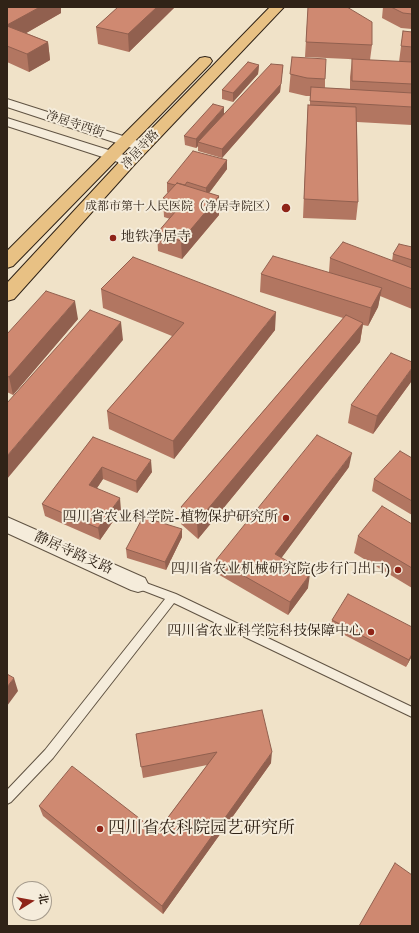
<!DOCTYPE html>
<meta charset="utf-8">
<style>
body{margin:0}
#map{position:relative;width:419px;height:933px;overflow:hidden;background:#f0e2c8;font-family:"IM FELL DW Pica","Noto Serif SC",serif}
canvas{display:block}
.frame{position:absolute;inset:0;border:8px solid #302317;pointer-events:none}
.north{position:absolute;left:12px;top:881px;width:40px;height:40px;box-sizing:border-box;background:#f5ecdb;border:1px solid #a69c8d;border-radius:50%;rotate:79deg;font-size:11px;font-weight:700;line-height:16px;text-align:center;color:#302317}
.north::after{content:'';display:block;margin:auto;width:14px;height:18px;background:#8f2418;clip-path:polygon(50% 0,100% 100%,50% 72%,0 100%)}
</style>
<div id="map">
<canvas width="419" height="933"></canvas>
<div class="frame"></div>
<div class="north">北</div>
</div>
<script>
const ctx = document.querySelector('canvas').getContext('2d');
ctx.lineJoin = 'round';
const shape = rows => new Path2D(rows.map(r => 'M' + r).join(''));
function trace(path, color, width, dash) { ctx.strokeStyle = color; ctx.lineWidth = width; ctx.lineCap = dash ? 'butt' : 'round'; ctx.setLineDash(dash || []); ctx.stroke(path); }
function fillPath(path, color) { ctx.fillStyle = color; ctx.fill(path, 'evenodd'); }
function drawText(font, color, halo, rows, align = 'center') {
  ctx.font = font + ' "IM FELL DW Pica","Noto Serif SC",serif'; ctx.lineWidth = 4; ctx.setLineDash([]); ctx.textBaseline = 'middle'; ctx.strokeStyle = halo; ctx.fillStyle = color; for (const [text, x, y, turn = 0] of rows) {
    ctx.save(); ctx.translate(x, y); ctx.rotate((+turn || 0) * Math.PI / 180); ctx.textAlign = isNaN(turn) ? turn : align; if (halo) ctx.strokeText(text, 0, 0); ctx.fillText(text, 0, 0); ctx.restore();
  }
}
const lane = shape([
 [138,580,176,594,412,707,412,717,174,603,53,758,11,802,7,804,7,790,45,750,165,599,134,587,133,584,134,581,138,580]
]);
const street = shape([
 [7,99,148,144,150,147,148,150,143,151,138,150,7,107,7,99],
 [7,118,134,158,136,161,134,164,124,164,7,126,7,118],
 [7,517,145,578,148,584,145,590,138,592,131,590,7,533,7,517]
]);
const primary = shape([
 [270,7,284,7,135,164,14,299,7,301,7,283,123,158,270,7],
 [205,57,210,58,212,61,210,64,13,266,7,268,7,251,200,58,205,57]
]);
trace(lane, '#605343', 2);
trace(street, '#605343', 2);
trace(primary, '#302317', 2);
fillPath(lane, '#f5ecdb');
fillPath(street, '#f5ecdb');
fillPath(primary, '#e8c184');
fillPath(shape([
 [7,7,61,7,61,13,26,33,48,42,50,60,29,72,7,62],
 [118,7,175,7,129,52,98,44,96,27],
 [308,7,372,45,370,60,305,57],
 [383,7,412,7,412,29,401,28,382,18],
 [403,31,412,32,412,125,357,122,358,202,356,220,303,218,307,123,308,105,310,105,310,96,306,96,289,92,292,57,325,79,325,88,350,89,350,77,352,59,399,62],
 [259,65,258,74,233,102,222,99,222,90],
 [283,65,280,92,222,158,198,151,198,146,196,148,185,145,184,136,224,114],
 [227,160,227,169,209,193,219,196,219,215,182,259,158,251,157,233,170,219,164,217,163,198,168,193,167,192,167,183],
 [412,247,412,309,380,296,378,307,368,326,363,325,360,342,198,539,181,524,181,507,343,318,260,292,261,274,329,272,330,258,392,261,393,254],
 [101,289,275,330,174,459,109,429,107,411,172,336,103,308],
 [78,319,13,395,7,392,7,334],
 [411,382,373,434,348,423,351,405],
 [93,437,152,472,137,493,103,479,97,488,121,510,100,540,45,516,42,504],
 [412,458,412,515,372,491,374,479],
 [349,467,281,558,308,588,288,615,216,573,216,560],
 [412,524,412,588,354,553,358,536],
 [182,529,182,537,166,570,127,558,126,549],
 [332,620,412,656,406,667,331,628],
 [136,734,271,763,163,914,43,816,39,806,157,832,207,765,143,778]
]), '#b27661');
fillPath(shape([
 [40,7,61,7,61,13,9,43,7,25],
 [157,7,175,7,129,52,128,34],
 [48,42,50,60,29,72,27,54],
 [259,65,258,74,233,102,233,93],
 [283,65,280,92,222,158,222,149],
 [224,107,224,116,198,142,198,146,196,148,196,139],
 [227,160,227,169,206,197,206,188],
 [219,196,219,215,182,259,181,241],
 [382,288,378,307,368,326,371,308],
 [75,301,78,319,13,395,9,377],
 [276,312,275,330,174,459,173,441],
 [121,322,123,340,7,479,7,456],
 [363,323,360,342,198,539,197,522],
 [412,368,412,377,411,382,373,434,377,416],
 [352,453,349,467,274,568,275,554],
 [151,460,152,472,137,493,136,481],
 [102,467,103,479,91,497,89,485],
 [120,498,121,510,100,540,98,528],
 [182,529,182,537,166,570,165,562],
 [310,574,308,588,288,615,290,602],
 [412,654,412,656,406,667,409,660],
 [14,678,18,691,7,706,7,687],
 [272,752,271,763,163,914,162,906]
]), '#91604f');
const building = shape([
 [7,7,40,7,7,25,7,7],
 [118,7,157,7,128,34,96,27,118,7],
 [308,7,347,7,372,22,372,45,306,42,308,7],
 [391,7,412,7,412,14,403,13,391,7],
 [7,26,48,42,27,54,7,46,7,26],
 [403,31,412,32,412,47,401,46,403,31],
 [292,57,326,59,325,79,307,78,290,74,292,57],
 [352,59,412,62,412,84,352,81,352,59],
 [248,62,259,65,233,93,222,90,248,62],
 [271,64,283,65,281,84,222,149,198,142,271,64],
 [311,87,412,93,412,107,310,101,311,87],
 [213,104,224,107,196,139,184,136,213,104],
 [308,105,356,107,358,202,304,199,308,105],
 [193,151,227,160,206,188,187,182,185,185,177,183,175,185,167,183,193,151],
 [177,183,219,196,181,241,157,233,182,204,163,198,177,183],
 [343,242,412,268,412,289,330,258,343,242],
 [399,244,412,247,412,260,393,254,399,244],
 [273,256,382,288,371,308,261,274,273,256],
 [133,257,276,312,173,441,107,411,184,323,101,289,133,257],
 [46,291,75,301,9,377,7,376,7,334,46,291],
 [90,310,121,322,7,456,7,403,90,310],
 [346,315,363,323,197,522,181,507,346,315],
 [391,353,412,362,412,368,377,416,351,405,391,353],
 [317,435,352,453,275,554,310,574,290,602,216,560,317,435],
 [93,437,151,460,136,481,102,467,89,485,120,498,98,528,42,504,93,437],
 [400,451,412,458,412,501,374,479,400,451],
 [382,506,412,524,412,568,358,536,382,506],
 [143,517,182,529,165,562,126,549,143,517],
 [348,594,412,627,412,654,409,660,332,620,348,594],
 [7,674,14,678,7,687,7,674],
 [262,710,272,752,162,906,39,806,72,766,157,832,217,752,141,767,136,734,262,710],
 [395,863,412,875,412,926,359,926,395,863]
]);
fillPath(building, '#cf8971');
trace(building, '#91604f', 1);
for (const [x, y, r, color] of [
 [286,208,5,"#8f2418"],
 [113,238,4,"#8f2418"],
 [286,518,4,"#8f2418"],
 [398,570,4,"#8f2418"],
 [371,632,4,"#8f2418"],
 [100,829,4,"#8f2418"]
]) { const dot = new Path2D(); dot.arc(x, y, r, 0, 2 * Math.PI); ctx.fillStyle = color; ctx.fill(dot); trace(dot, '#f5ecdb', 1.5); }
drawText('12px', '#302317', '#f5ecdb', [
 ["净居寺西街",75,125,18],
 ["净居寺路",141,150,-47]
]);
drawText('12px', '#302317', '#f5ecdb', [
 ["成都市第十人民医院（净居寺院区）",277,208]
], 'right');
drawText('14px', '#302317', '#f5ecdb', [
 ["地铁净居寺",121,238,"left"],
 ["四川省农业科学院-植物保护研究所",278,518],
 ["四川省农业机械研究院(步行门出口)",390,570],
 ["四川省农业科学院科技保障中心",363,632]
], 'right');
drawText('14px', '#302317', '#f5ecdb', [
 ["静居寺路支路",73,554,24]
]);
drawText('17px', '#302317', '#f5ecdb', [
 ["四川省农科院园艺研究所",108,829]
], 'left');
</script>
